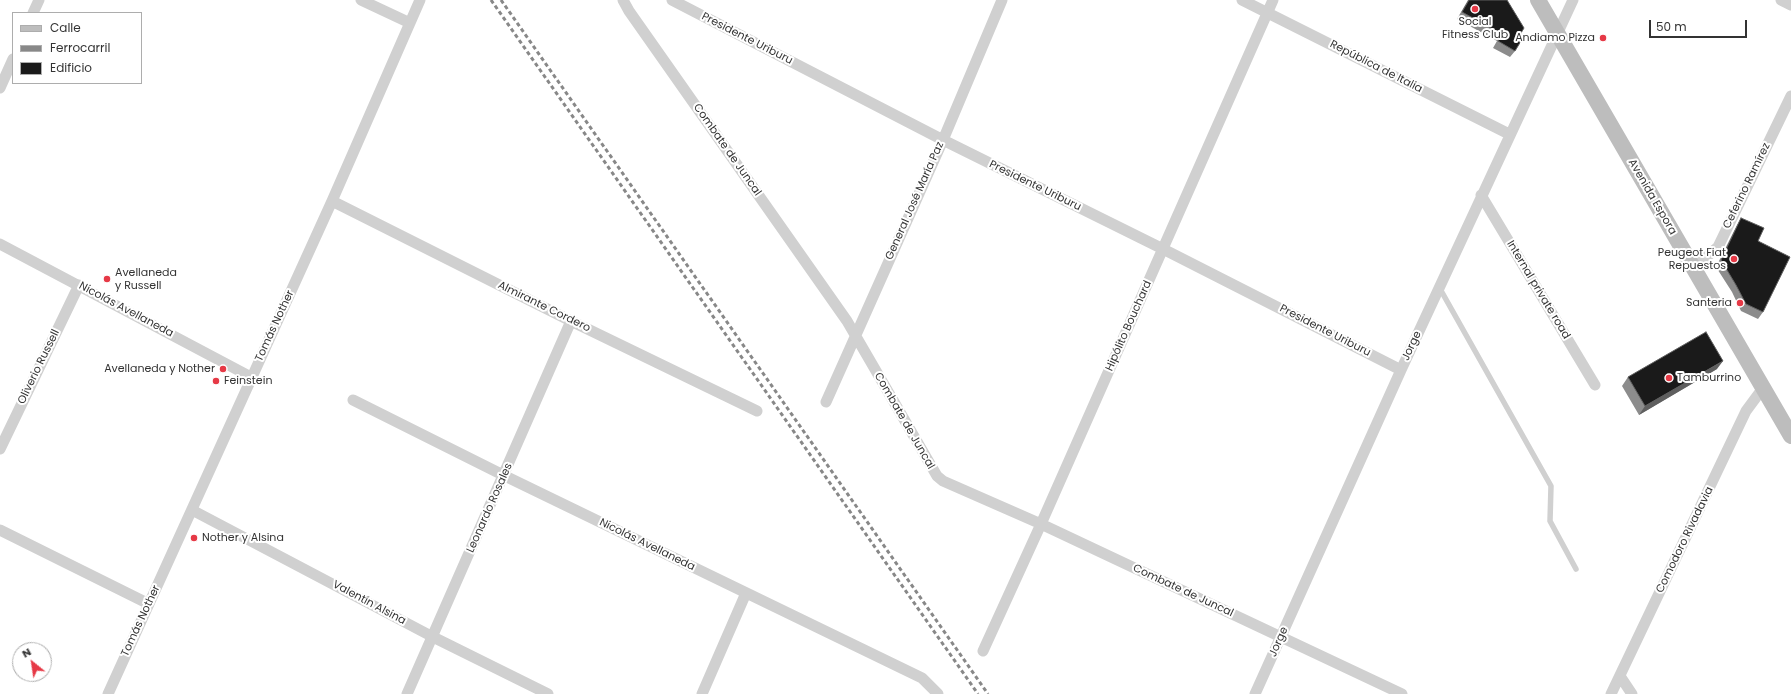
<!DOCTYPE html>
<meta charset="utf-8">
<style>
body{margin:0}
#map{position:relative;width:1791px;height:694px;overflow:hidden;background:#fff;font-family:Poppins,sans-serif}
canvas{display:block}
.legend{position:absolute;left:12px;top:12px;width:130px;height:72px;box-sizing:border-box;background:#fff;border:1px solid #adadad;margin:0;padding:5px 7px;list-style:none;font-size:12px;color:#333}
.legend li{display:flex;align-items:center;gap:8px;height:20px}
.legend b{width:20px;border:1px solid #adadad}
.north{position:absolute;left:12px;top:642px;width:40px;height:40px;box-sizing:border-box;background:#fff;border:1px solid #adadad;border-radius:50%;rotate:330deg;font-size:11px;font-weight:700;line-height:16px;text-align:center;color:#333}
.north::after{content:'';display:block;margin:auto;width:14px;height:18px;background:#e63946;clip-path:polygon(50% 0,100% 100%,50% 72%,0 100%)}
.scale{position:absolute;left:1649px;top:20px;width:98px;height:18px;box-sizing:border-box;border:2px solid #333;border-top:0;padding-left:5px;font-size:12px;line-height:14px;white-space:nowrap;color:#333;-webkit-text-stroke:3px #fff;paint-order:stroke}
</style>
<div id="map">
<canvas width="1791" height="694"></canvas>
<ul class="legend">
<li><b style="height:5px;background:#bdbdbd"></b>Calle</li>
<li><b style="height:5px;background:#888"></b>Ferrocarril</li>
<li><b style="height:11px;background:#1a1a1a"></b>Edificio</li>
</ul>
<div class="north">N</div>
<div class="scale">50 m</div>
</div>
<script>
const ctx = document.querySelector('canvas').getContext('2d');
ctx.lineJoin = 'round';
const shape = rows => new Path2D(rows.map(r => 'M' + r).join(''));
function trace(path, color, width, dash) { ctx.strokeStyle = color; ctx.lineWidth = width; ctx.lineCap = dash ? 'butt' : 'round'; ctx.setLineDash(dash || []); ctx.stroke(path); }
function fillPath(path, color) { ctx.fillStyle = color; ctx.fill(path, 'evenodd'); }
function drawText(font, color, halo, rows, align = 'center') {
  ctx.font = font + ' Poppins,sans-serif'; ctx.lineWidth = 4; ctx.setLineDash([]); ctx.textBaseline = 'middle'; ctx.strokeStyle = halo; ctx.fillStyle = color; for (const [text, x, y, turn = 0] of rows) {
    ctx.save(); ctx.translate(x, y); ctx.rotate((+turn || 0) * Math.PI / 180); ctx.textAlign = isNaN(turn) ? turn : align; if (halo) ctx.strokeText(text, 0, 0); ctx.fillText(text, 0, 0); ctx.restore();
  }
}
trace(shape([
 [1439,287,1551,486,1550,521,1576,569]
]), '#d0d0d0', 5.5);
trace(shape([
 [361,0,410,23],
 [623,0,629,11,847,321,937,476,943,481,1041,524,1402,694],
 [672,0,943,140,1163,249,1401,370],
 [1242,0,1509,134],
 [1781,0,1791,5],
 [33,13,39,0],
 [0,88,13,59],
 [1481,195,1595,385],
 [332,201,571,321,757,411],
 [0,244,251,377],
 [1693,268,1718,247,1791,96],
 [353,400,505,476,922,678,938,694],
 [826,402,943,140,1002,0],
 [0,449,79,285],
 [192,510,433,637,548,694],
 [0,530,149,604],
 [983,651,1041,524,1273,0],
 [1620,676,1632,694],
 [108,694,332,201,420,0],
 [407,694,571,321],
 [702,694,746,593],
 [1255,694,1401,370,1573,0],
 [1611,694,1746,411,1763,388]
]), '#d0d0d0', 11);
trace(shape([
 [1538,0,1791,436]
]), '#bdbdbd', 16);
trace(shape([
 [491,0,978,694],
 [501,0,988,694]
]), '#888', 3, [4, 3]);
fillPath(shape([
 [1468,0,1507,0,1515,51,1510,57,1493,48,1497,41,1457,19],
 [1741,218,1758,241,1763,312,1758,319,1741,311,1732,292,1716,267,1737,225],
 [1717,369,1639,415,1622,386,1628,377]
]), '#8c8c8c');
fillPath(shape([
 [1723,361,1717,369,1639,415,1645,406]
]), '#5f5f5f');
const building = shape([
 [1469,0,1507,0,1524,28,1521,33,1524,36,1515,51,1498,41,1502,34,1462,12,1469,0],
 [1741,218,1764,228,1758,241,1790,257,1763,312,1746,304,1736,285,1721,260,1741,218],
 [1706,332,1723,361,1645,406,1628,377,1706,332]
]);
fillPath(building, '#1a1a1a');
trace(building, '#5f5f5f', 1);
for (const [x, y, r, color] of [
 [1475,9,4,"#e63946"],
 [1603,38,4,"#e63946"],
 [1734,259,4,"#e63946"],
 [107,279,4,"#e63946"],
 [1740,303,4,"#e63946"],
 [223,369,4,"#e63946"],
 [1669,378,4,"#e63946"],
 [216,381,4,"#e63946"],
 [194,538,4,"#e63946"]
]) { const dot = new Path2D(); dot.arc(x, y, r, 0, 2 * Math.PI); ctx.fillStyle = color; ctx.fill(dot); trace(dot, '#fff', 1.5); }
drawText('11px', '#333', '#fff', [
 ["Social",1475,22,"center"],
 ["Fitness Club",1475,35,"center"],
 ["Andiamo Pizza",1595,38],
 ["Peugeot Fiat",1726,253],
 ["Repuestos",1726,266],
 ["Avellaneda",115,273,"left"],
 ["y Russell",115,286,"left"],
 ["Santeria",1732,303],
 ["Avellaneda y Nother",215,369],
 ["Tamburrino",1677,378,"left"],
 ["Feinstein",224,381,"left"],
 ["Nother y Alsina",202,538,"left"]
], 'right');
drawText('11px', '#333', '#fff', [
 ["Presidente Uriburu",747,39,27],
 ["República de Italia",1376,67,27],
 ["Combate de Juncal",727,150,55],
 ["Presidente Uriburu",1035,186,26],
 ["Ceferino Ramírez",1747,186,-64],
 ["Avenida Espora",1652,197,60],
 ["General José María Paz",915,201,-66],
 ["Internal private road",1538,290,59],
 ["Almirante Cordero",544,307,26],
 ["Nicolás Avellaneda",126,310,28],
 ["Tomás Nother",275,326,-65],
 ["Hipólito Bouchard",1129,326,-66],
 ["Presidente Uriburu",1325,331,27],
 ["Jorge",1412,346,-65],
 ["Oliverio Russell",39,367,-64],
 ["Combate de Juncal",904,421,60],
 ["Leonardo Rosales",490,508,-66],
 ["Comodoro Rivadavia",1685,540,-64],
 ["Nicolás Avellaneda",647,545,26],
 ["Combate de Juncal",1183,591,25],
 ["Valentín Alsina",369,603,28],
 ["Tomás Nother",141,621,-65],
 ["Jorge",1279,642,-66]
]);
</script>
